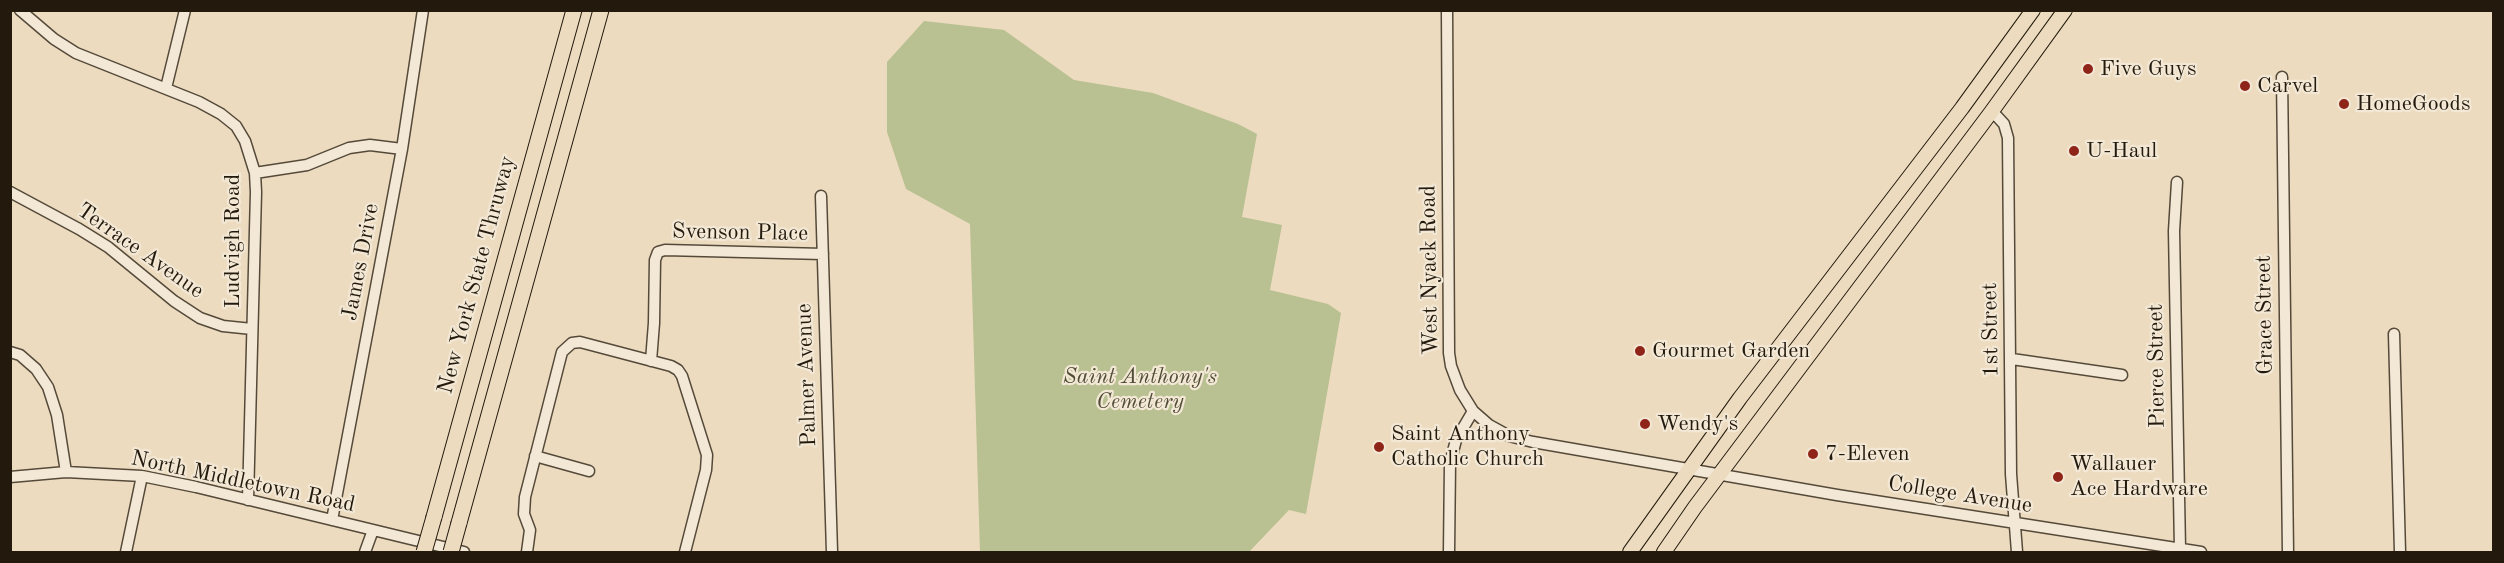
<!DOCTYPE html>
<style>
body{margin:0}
#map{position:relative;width:2504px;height:563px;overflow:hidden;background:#ecdbbf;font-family:"Old Standard TT",serif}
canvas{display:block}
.frame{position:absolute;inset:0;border:12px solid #231a0d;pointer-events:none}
</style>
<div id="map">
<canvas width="2504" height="563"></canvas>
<div class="frame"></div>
</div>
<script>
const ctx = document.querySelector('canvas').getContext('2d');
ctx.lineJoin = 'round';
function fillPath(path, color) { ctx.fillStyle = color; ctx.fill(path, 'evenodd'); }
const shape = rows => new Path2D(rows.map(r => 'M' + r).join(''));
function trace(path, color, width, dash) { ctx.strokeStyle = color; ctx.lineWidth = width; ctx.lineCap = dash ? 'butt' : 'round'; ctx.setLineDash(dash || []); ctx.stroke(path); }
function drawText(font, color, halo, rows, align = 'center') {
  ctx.font = font + ' "Old Standard TT",serif'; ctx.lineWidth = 4.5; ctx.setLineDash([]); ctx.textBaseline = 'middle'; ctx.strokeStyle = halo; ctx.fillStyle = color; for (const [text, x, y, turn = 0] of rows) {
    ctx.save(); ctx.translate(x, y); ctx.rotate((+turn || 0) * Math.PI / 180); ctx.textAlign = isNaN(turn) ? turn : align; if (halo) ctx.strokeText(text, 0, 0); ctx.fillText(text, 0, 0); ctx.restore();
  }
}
fillPath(shape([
 [924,21,1004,30,1074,80,1153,93,1238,124,1257,134,1242,217,1282,225,1270,290,1328,304,1341,313,1306,514,1289,510,1249,552,980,552,970,224,906,189,887,132,887,62]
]), '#b9c091');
const minor = shape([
 [20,10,54,39,76,53,199,102,221,114,236,126,245,141,255,173,256,192,248,500],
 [1447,10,1449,353,1451,366,1460,390,1473,411,1489,425,1509,436,1533,442,1837,495,2201,552],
 [2282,77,2288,552],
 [166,88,185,10],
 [1992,111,2004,124,2008,138,2011,474,2017,552],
 [255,173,307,165,349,148,370,145,402,149],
 [2177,182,2174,231,2180,549],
 [10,192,79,229,108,247,174,301,200,318,223,326,252,329],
 [821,196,832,552],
 [2394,334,2400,552],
 [10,352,20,355,36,369,48,387,57,415,66,472],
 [2012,359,2122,375],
 [651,361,654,323,655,260,658,252,665,250,823,254],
 [535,456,589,471],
 [10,477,66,472,142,476,196,487,464,552],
 [332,520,402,149,423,10],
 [126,552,142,476],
 [365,552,373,530],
 [527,552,530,530,524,514,525,497,562,352,572,343,580,342,671,366,678,370,682,376,707,455,706,470,685,552],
 [1449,552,1450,463,1456,440,1473,411]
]);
const major = shape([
 [1630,552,1740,398,1962,108,2033,10],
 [1664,552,1695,507,1992,111,2065,10]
]);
const highway = shape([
 [434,517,574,10],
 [459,523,601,10]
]);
trace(minor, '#554a3a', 13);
trace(major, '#231a0d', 16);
trace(highway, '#231a0d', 17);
trace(minor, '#f3e8d5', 10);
trace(major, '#ecdbbf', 14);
trace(highway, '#ecdbbf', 15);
const highwayBridge = shape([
 [424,552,434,517],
 [451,552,459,523]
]);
trace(highwayBridge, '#231a0d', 17, []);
trace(highwayBridge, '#ecdbbf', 15);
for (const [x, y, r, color] of [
 [2088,69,6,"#8f2418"],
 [2245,86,6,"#8f2418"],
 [2344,104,6,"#8f2418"],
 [2074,151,6,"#8f2418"],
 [1640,351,6,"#8f2418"],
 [1645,424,6,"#8f2418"],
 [1379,447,6,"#8f2418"],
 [1813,454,6,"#8f2418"],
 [2058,477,6,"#8f2418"]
]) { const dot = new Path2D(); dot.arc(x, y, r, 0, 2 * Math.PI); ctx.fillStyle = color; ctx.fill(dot); trace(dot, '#f3e8d5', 2); }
drawText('22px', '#231a0d', '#f3e8d5', [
 ["Five Guys",2100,69],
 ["Carvel",2257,86],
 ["HomeGoods",2356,104],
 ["U-Haul",2086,151],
 ["Gourmet Garden",1652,351],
 ["Wendy's",1657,424],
 ["Saint Anthony",1391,434],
 ["Catholic Church",1391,459],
 ["7-Eleven",1825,454],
 ["Wallauer",2070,464],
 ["Ace Hardware",2070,489]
], 'left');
drawText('22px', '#231a0d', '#f3e8d5', [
 ["Svenson Place",740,233,1],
 ["Ludvigh Road",233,241,-90],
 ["Terrace Avenue",140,251,35],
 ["James Drive",361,262,-79],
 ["West Nyack Road",1430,270,-91],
 ["New York State Thruway",477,275,-75],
 ["Grace Street",2265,315,-91],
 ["1st Street",1991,330,-91],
 ["Pierce Street",2157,366,-91],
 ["Palmer Avenue",807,375,-92],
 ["North Middletown Road",243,482,12],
 ["College Avenue",1960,495,9]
]);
drawText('italic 22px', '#504c35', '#f3e8d5', [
 ["Saint Anthony's",1140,377],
 ["Cemetery",1140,402]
]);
</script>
